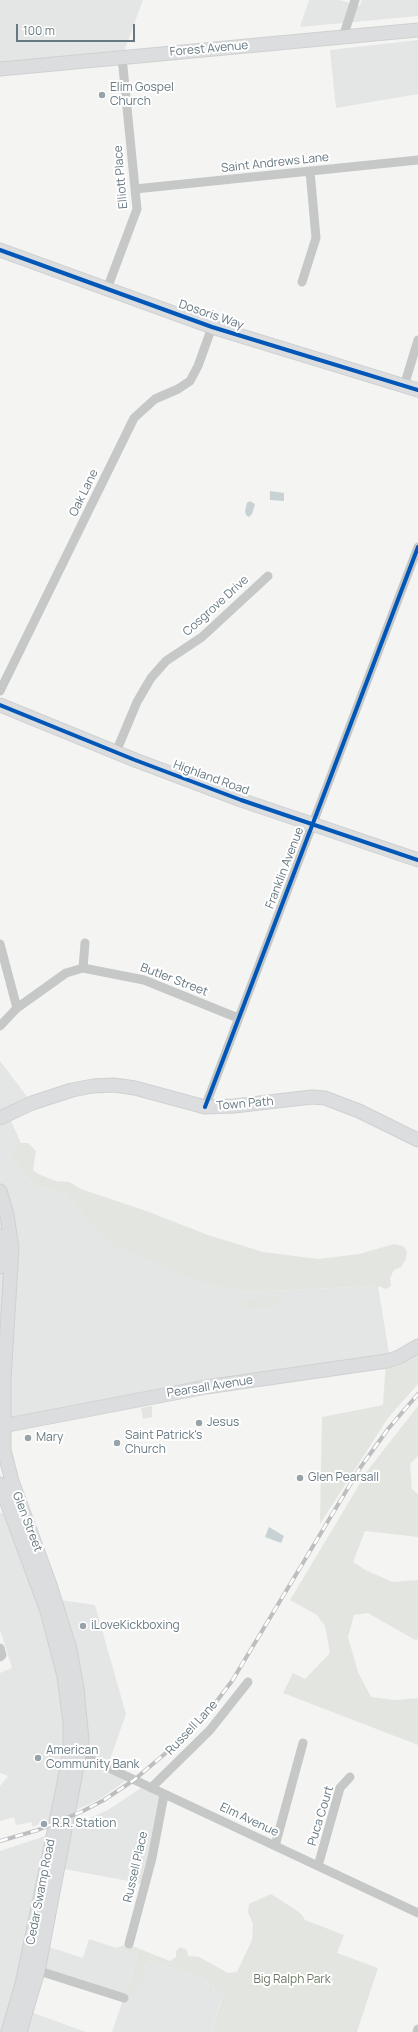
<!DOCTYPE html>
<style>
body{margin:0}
#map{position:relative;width:418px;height:2032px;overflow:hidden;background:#f4f4f3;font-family:Manrope,sans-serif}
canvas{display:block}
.scale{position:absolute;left:16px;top:24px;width:119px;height:18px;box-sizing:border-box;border:2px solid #667881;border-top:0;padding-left:5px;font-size:12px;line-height:14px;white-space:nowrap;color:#667881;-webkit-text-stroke:3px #fff;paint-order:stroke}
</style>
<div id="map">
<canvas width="418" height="2032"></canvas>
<div class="scale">100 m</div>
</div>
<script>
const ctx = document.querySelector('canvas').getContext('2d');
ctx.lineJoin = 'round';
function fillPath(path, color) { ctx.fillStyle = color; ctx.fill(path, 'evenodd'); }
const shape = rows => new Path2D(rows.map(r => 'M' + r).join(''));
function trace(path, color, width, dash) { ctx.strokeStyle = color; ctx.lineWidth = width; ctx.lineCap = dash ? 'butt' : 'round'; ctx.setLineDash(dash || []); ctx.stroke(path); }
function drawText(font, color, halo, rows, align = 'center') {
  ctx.font = font + ' Manrope,sans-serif'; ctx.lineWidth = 4; ctx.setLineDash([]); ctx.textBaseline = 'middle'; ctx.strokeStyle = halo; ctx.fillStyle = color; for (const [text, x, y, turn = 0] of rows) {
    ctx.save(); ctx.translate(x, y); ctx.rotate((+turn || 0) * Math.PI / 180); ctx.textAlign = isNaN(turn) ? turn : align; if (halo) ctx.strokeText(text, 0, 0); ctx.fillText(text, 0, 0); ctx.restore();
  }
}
fillPath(shape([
 [0,0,143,0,122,57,0,69],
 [309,0,340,0,360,6,362,0,418,0,418,16,300,27],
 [418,40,418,94,336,108,330,50],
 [0,1061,32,1103,8,1114,21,1143,10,1152,11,1155,27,1179,36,1186,64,1193,91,1224,210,1286,248,1292,378,1286,390,1359,0,1427],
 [0,1513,8,1514,60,1600,95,1605,126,1714,108,1765,132,1776,100,1799,63,1816,32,1827,32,1822,16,1825,14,1817,0,1821,0,1786,8,1776,0,1773,0,1673,12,1668,0,1630],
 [144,1786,161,1795,145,1884,53,1867,37,1943,83,1958,89,1939,137,1955,126,1992,143,1977,143,1971,145,1964,150,1961,199,1977,207,1982,208,1986,213,1990,220,1989,223,1993,211,2032,112,2032,123,2000,34,1971,22,2009,86,2032,0,2032,0,1851,60,1831,108,1810]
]), '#e4e5e5');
fillPath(shape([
 [21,1143,28,1143,36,1151,33,1170,38,1174,56,1181,69,1182,81,1189,149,1212,208,1235,263,1252,318,1259,359,1254,394,1244,403,1246,407,1251,406,1259,401,1267,394,1270,390,1278,391,1286,386,1289,378,1286,248,1292,210,1286,114,1245,91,1224,64,1193,36,1186,27,1179,11,1155,10,1152],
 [282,1296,283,1306,243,1309,242,1299],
 [418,1346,418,1384,388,1418,320,1524,322,1417,383,1405,386,1360],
 [152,1406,152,1417,143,1419,141,1408],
 [418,1406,418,1456,410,1464,412,1489,418,1494,418,1537,365,1531,353,1562,367,1571,393,1582,418,1580,418,1639,415,1640,368,1613,354,1615,348,1637,358,1672,371,1697,395,1700,418,1698,418,1745,283,1693,293,1673,305,1679,330,1653,325,1626,317,1615,290,1600,368,1470],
 [271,1894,296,1910,302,1915,305,1920,344,1935,337,1953,378,1968,357,2032,211,2032,221,2001,222,1991,210,1989,207,1982,199,1977,150,1961,145,1964,142,1983,136,1992,130,1994,126,1992,137,1955,116,1948,127,1944,170,1961,176,1957,176,1951,180,1947,187,1950,188,1956,199,1957,228,1973,237,1972,252,1940,253,1924,248,1912,249,1904]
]), '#e3e6e0');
fillPath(shape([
 [270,491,284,493,284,501,270,500],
 [250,501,255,504,252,514,249,517,246,515,245,511,247,503],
 [269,1527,284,1536,281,1543,265,1537]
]), '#c8d2d4');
const secondary = shape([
 [0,69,418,30],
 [0,250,212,327,418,390],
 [0,705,135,760,241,800,418,860],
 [0,1118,32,1103,72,1090,93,1086,114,1085,135,1088,205,1107,234,1106,312,1097,325,1098,359,1111,418,1140],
 [0,1191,7,1215,12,1248,4,1378,4,1450,12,1481,50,1585,70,1649,77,1688,82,1740,38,1971,20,2032],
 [0,1236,0,1267],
 [0,1425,13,1424,206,1387,387,1361,399,1357,418,1346],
 [0,1484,47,1611,64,1676,70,1723,70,1750,62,1793,22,1984,8,2032]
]);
trace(secondary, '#cfd1d1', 15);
trace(shape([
 [343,37,355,0],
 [135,189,418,160],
 [302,282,316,238,310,171],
 [107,289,137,209,122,57],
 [404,386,418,340],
 [0,691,134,418,155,399,178,389,190,381,198,366,212,327],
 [116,752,137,702,151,678,166,661,202,637,268,576],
 [0,944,17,1008],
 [83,968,85,943],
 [0,1026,17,1008,66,973,83,968,144,980,238,1018],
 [205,1107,418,547],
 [0,1648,2,1655,0,1657],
 [75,1752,418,1913],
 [151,1788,210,1730,248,1682],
 [275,1846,303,1743],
 [318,1866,340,1788,350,1777],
 [129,1944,152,1858,164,1795],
 [33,1969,124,1998],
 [417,2032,418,2029]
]), '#c6c8c8', 9);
trace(secondary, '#dcddde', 13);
const rail = shape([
 [0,1841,38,1830,83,1811,104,1800,134,1780,187,1735,210,1710,232,1681,360,1468,388,1429,418,1394]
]);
trace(rail, '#bdbebf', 4);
trace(rail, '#fff', 2.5, [8]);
trace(shape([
 [0,250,212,327,418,390],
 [0,705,135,760,241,800,418,860],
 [205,1107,418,547]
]), '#0057b8', 4);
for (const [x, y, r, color] of [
 [102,95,4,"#98a3a9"],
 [199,1423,4,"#98a3a9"],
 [28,1438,4,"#98a3a9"],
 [117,1443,4,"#98a3a9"],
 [300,1478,4,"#98a3a9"],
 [83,1626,4,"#98a3a9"],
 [38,1758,4,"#98a3a9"],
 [44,1824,4,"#98a3a9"]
]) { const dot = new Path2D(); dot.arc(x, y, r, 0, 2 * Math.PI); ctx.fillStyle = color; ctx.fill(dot); trace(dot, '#fff', 1.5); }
drawText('12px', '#667881', '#fff', [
 ["Forest Avenue",209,49,-5],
 ["Saint Andrews Lane",275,163,-6],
 ["Elliott Place",121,177,-95],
 ["Dosoris Way",211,315,19],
 ["Oak Lane",84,493,-64],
 ["Cosgrove Drive",216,606,-42],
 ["Highland Road",211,778,20],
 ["Franklin Avenue",285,868,-69],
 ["Butler Street",174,980,21],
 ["Town Path",245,1104,-5],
 ["Pearsall Avenue",210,1387,-9],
 ["Glen Street",27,1522,69],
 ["Russell Lane",192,1728,-47],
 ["Puca Court",321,1816,-73],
 ["Elm Avenue",249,1820,25],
 ["Russell Place",136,1867,-77],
 ["Cedar Swamp Road",41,1892,-79]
]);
drawText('12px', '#667881', '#fff', [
 ["Elim Gospel",110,88],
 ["Church",110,102],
 ["Jesus",207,1423],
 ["Saint Patrick's",125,1436],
 ["Church",125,1450],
 ["Mary",36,1438],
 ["Glen Pearsall",308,1478],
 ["iLoveKickboxing",91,1626],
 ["American",46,1751],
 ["Community Bank",46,1765],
 ["R.R. Station",52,1824]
], 'left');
drawText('12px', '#6b7964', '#fff', [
 ["Big Ralph Park",292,1980]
]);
</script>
